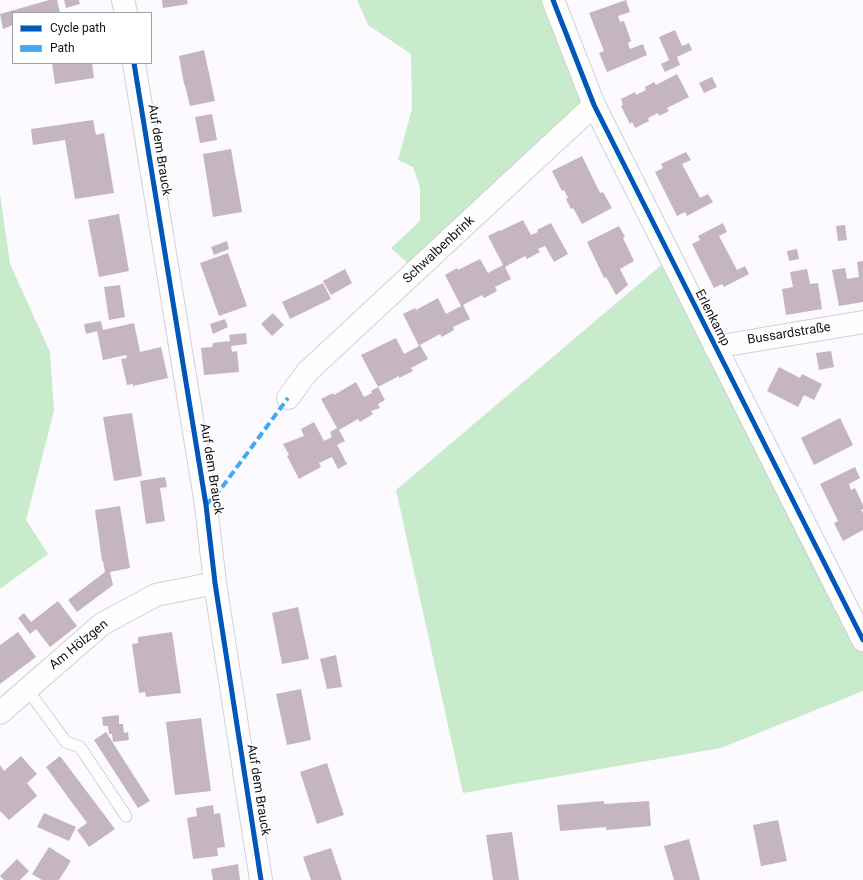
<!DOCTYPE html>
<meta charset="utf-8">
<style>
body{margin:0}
#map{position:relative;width:863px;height:880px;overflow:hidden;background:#fcfafe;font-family:Roboto,sans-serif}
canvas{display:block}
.legend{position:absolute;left:12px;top:12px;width:140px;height:52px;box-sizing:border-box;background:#fff;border:1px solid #a1a0a1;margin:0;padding:5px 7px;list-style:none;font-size:12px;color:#131215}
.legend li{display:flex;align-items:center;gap:8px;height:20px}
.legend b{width:20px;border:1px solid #a1a0a1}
</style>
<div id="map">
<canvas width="863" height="880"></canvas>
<ul class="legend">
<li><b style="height:5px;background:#0057b8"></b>Cycle path</li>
<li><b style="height:5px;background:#3fa9f5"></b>Path</li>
</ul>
</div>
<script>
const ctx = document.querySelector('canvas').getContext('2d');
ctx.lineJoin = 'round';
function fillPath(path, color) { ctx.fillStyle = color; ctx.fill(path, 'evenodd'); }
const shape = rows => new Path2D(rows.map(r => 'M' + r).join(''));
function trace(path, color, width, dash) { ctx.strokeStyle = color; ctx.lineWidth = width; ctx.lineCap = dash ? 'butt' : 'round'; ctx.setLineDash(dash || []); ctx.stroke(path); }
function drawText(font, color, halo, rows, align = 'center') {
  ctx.font = font + ' Roboto,sans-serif'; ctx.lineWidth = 3; ctx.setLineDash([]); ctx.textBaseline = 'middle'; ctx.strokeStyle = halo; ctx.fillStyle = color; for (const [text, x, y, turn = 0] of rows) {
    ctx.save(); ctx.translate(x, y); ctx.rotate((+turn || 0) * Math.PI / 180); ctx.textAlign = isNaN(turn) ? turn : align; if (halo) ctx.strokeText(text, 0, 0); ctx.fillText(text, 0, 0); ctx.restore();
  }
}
fillPath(shape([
 [357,0,551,0,592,106,416,271,391,248,420,221,420,187,413,167,398,160,412,109,411,54,368,25],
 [0,194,10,264,50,352,54,411,26,520,48,554,0,589],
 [666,261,863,645,863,691,721,748,463,793,396,490]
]), '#c7ebcb');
fillPath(shape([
 [49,0,57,0,60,12,56,13,13,13,13,25,3,29,0,14],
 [64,0,79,0,80,4,66,8],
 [162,0,187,0,188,4,163,8],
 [626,0,630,12,618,16,620,22,624,21,630,38,631,41,628,43,630,49,643,44,647,55,607,72,599,53,604,51,589,13],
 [675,30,682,46,689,43,692,50,677,57,680,65,665,72,661,64,669,60,659,37],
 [204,50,215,101,190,106,185,85,184,84,179,56],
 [52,63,92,63,94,78,55,84],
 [677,74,689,97,667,108,669,111,659,116,658,113,648,118,649,121,635,128,632,122,630,124,621,106,623,105,621,99,635,92,636,95,646,90,645,87,654,82,656,85],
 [712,77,717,87,704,93,699,83],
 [212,114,217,140,200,143,195,117],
 [93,120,96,135,104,133,114,193,75,199,65,140,33,145,31,129],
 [231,149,242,212,213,217,203,154],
 [686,152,691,160,682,164,700,198,708,194,713,202,687,216,685,212,677,216,655,172,663,168,661,164],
 [582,156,600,193,603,192,612,208,582,224,573,208,571,209,566,199,568,198,564,190,562,191,552,171],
 [119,214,129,271,99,277,88,220],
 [523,220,531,235,538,232,537,230,551,223,568,254,554,262,545,246,538,249,540,252,527,259,525,256,505,267,511,279,495,287,497,291,484,298,482,295,463,305,470,319,453,327,454,330,442,337,440,334,420,345,428,359,411,368,413,371,399,378,399,376,378,387,361,355,396,338,404,354,419,346,403,314,415,308,416,310,438,298,446,314,461,306,445,275,457,268,458,270,480,259,488,273,503,265,488,236,500,230,500,231],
 [723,223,727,232,719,236,737,270,745,266,749,274,724,287,722,284,714,288,692,244,700,240,698,236],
 [845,225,847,240,838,241,836,226],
 [619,226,625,237,623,238,634,261,620,269,628,285,616,295,606,277,604,278,587,242],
 [227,241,229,249,214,255,211,247],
 [797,249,799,259,789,261,787,251],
 [228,253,247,306,219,316,200,263],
 [863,261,863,302,839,306,832,270,845,268,847,279,859,277,857,262],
 [345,269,352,283,331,295,323,281],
 [807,269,810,284,818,283,822,309,786,315,782,289,793,287,790,272],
 [323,283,331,299,290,319,282,302],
 [120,285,125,317,109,320,104,287],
 [273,313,284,325,272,336,261,324],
 [225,319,228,327,213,334,210,324],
 [101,321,103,330,134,323,140,352,161,347,168,378,133,386,133,384,127,385,121,359,127,358,126,355,103,360,97,331,86,334,84,324],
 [246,333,247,344,231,346,232,352,237,351,239,372,204,375,201,348,212,347,213,343,230,341,229,335],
 [831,351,834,367,819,370,816,353],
 [779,367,800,378,802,374,822,384,814,400,804,395,798,407,767,391],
 [356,382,364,397,372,393,371,391,378,387,385,400,378,404,380,408,371,411,373,414,360,422,358,419,339,430,345,441,337,445,347,464,338,469,332,457,319,463,321,467,299,479,287,456,289,455,283,444,304,436,301,429,314,422,324,441,332,437,330,432,337,428,321,399,333,393,334,395],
 [132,413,142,476,114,481,103,417],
 [840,418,853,445,814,465,801,438],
 [855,467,860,478,849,484,851,490,855,488,863,505,863,509,861,510,863,513,863,530,843,541,834,523,838,521,820,484],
 [165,477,167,487,160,488,165,521,146,524,140,481],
 [120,506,130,568,110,572,113,585,77,612,68,600,105,572,103,561,102,561,95,510],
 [58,601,77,626,50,647,36,629,30,634,18,618,24,613,31,622],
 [298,607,309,659,282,664,272,613],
 [18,632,36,657,0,684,0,645],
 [172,632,181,693,146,697,145,692,139,693,132,644,138,643,138,637],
 [336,655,342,687,327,689,320,659],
 [301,689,311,740,287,745,276,694],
 [119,715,119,724,123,724,124,733,128,732,129,740,113,742,112,734,109,734,108,726,103,726,102,717],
 [201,718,211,791,175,795,166,722],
 [106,732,150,801,138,808,94,740],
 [21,756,37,774,27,783,37,796,9,820,0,811,0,765,4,771],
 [60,756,115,829,89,847,77,830,87,823,46,767],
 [327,763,344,815,317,824,300,772],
 [604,801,604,804,649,801,651,826,606,830,606,827,560,831,557,805],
 [213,805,214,814,220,813,225,847,217,848,218,856,193,859,187,818,197,816,196,808],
 [44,813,76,827,69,841,37,827],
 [778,820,787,861,761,866,753,825],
 [512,832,519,880,493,880,486,835],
 [689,839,700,880,674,880,664,846],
 [49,847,71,861,59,880,42,880,32,874],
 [331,848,342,880,311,880,303,857],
 [17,859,29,871,20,880,4,880,0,876],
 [238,864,240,880,213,880,211,869]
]), '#c5b5be');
const lane = shape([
 [27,689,66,742,80,747,126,816]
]);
const street = shape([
 [123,0,126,13],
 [553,0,594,105,863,640],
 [134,63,206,505,215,583,261,880],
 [715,347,863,322],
 [288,398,307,372,594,105],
 [0,713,102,624,156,595,215,583]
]);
trace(lane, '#d2d0d4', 13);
trace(street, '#d2d0d4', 24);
trace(lane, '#fffeff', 11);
trace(street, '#fffeff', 22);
trace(shape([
 [206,505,220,490,288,398]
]), '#3fa9f5', 4, [8, 4]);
trace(shape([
 [553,0,594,105,863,640],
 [134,63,206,505,215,583,261,880]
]), '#0057b8', 5);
drawText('13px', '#131215', '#fff', [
 ["Auf dem Brauck",159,150,81],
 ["Schwalbenbrink",439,250,-43],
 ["Erlenkamp",712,318,63],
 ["Bussardstraße",789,334,-9],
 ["Auf dem Brauck",211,469,81],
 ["Am Hölzgen",79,645,-39],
 ["Auf dem Brauck",258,790,81]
]);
</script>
